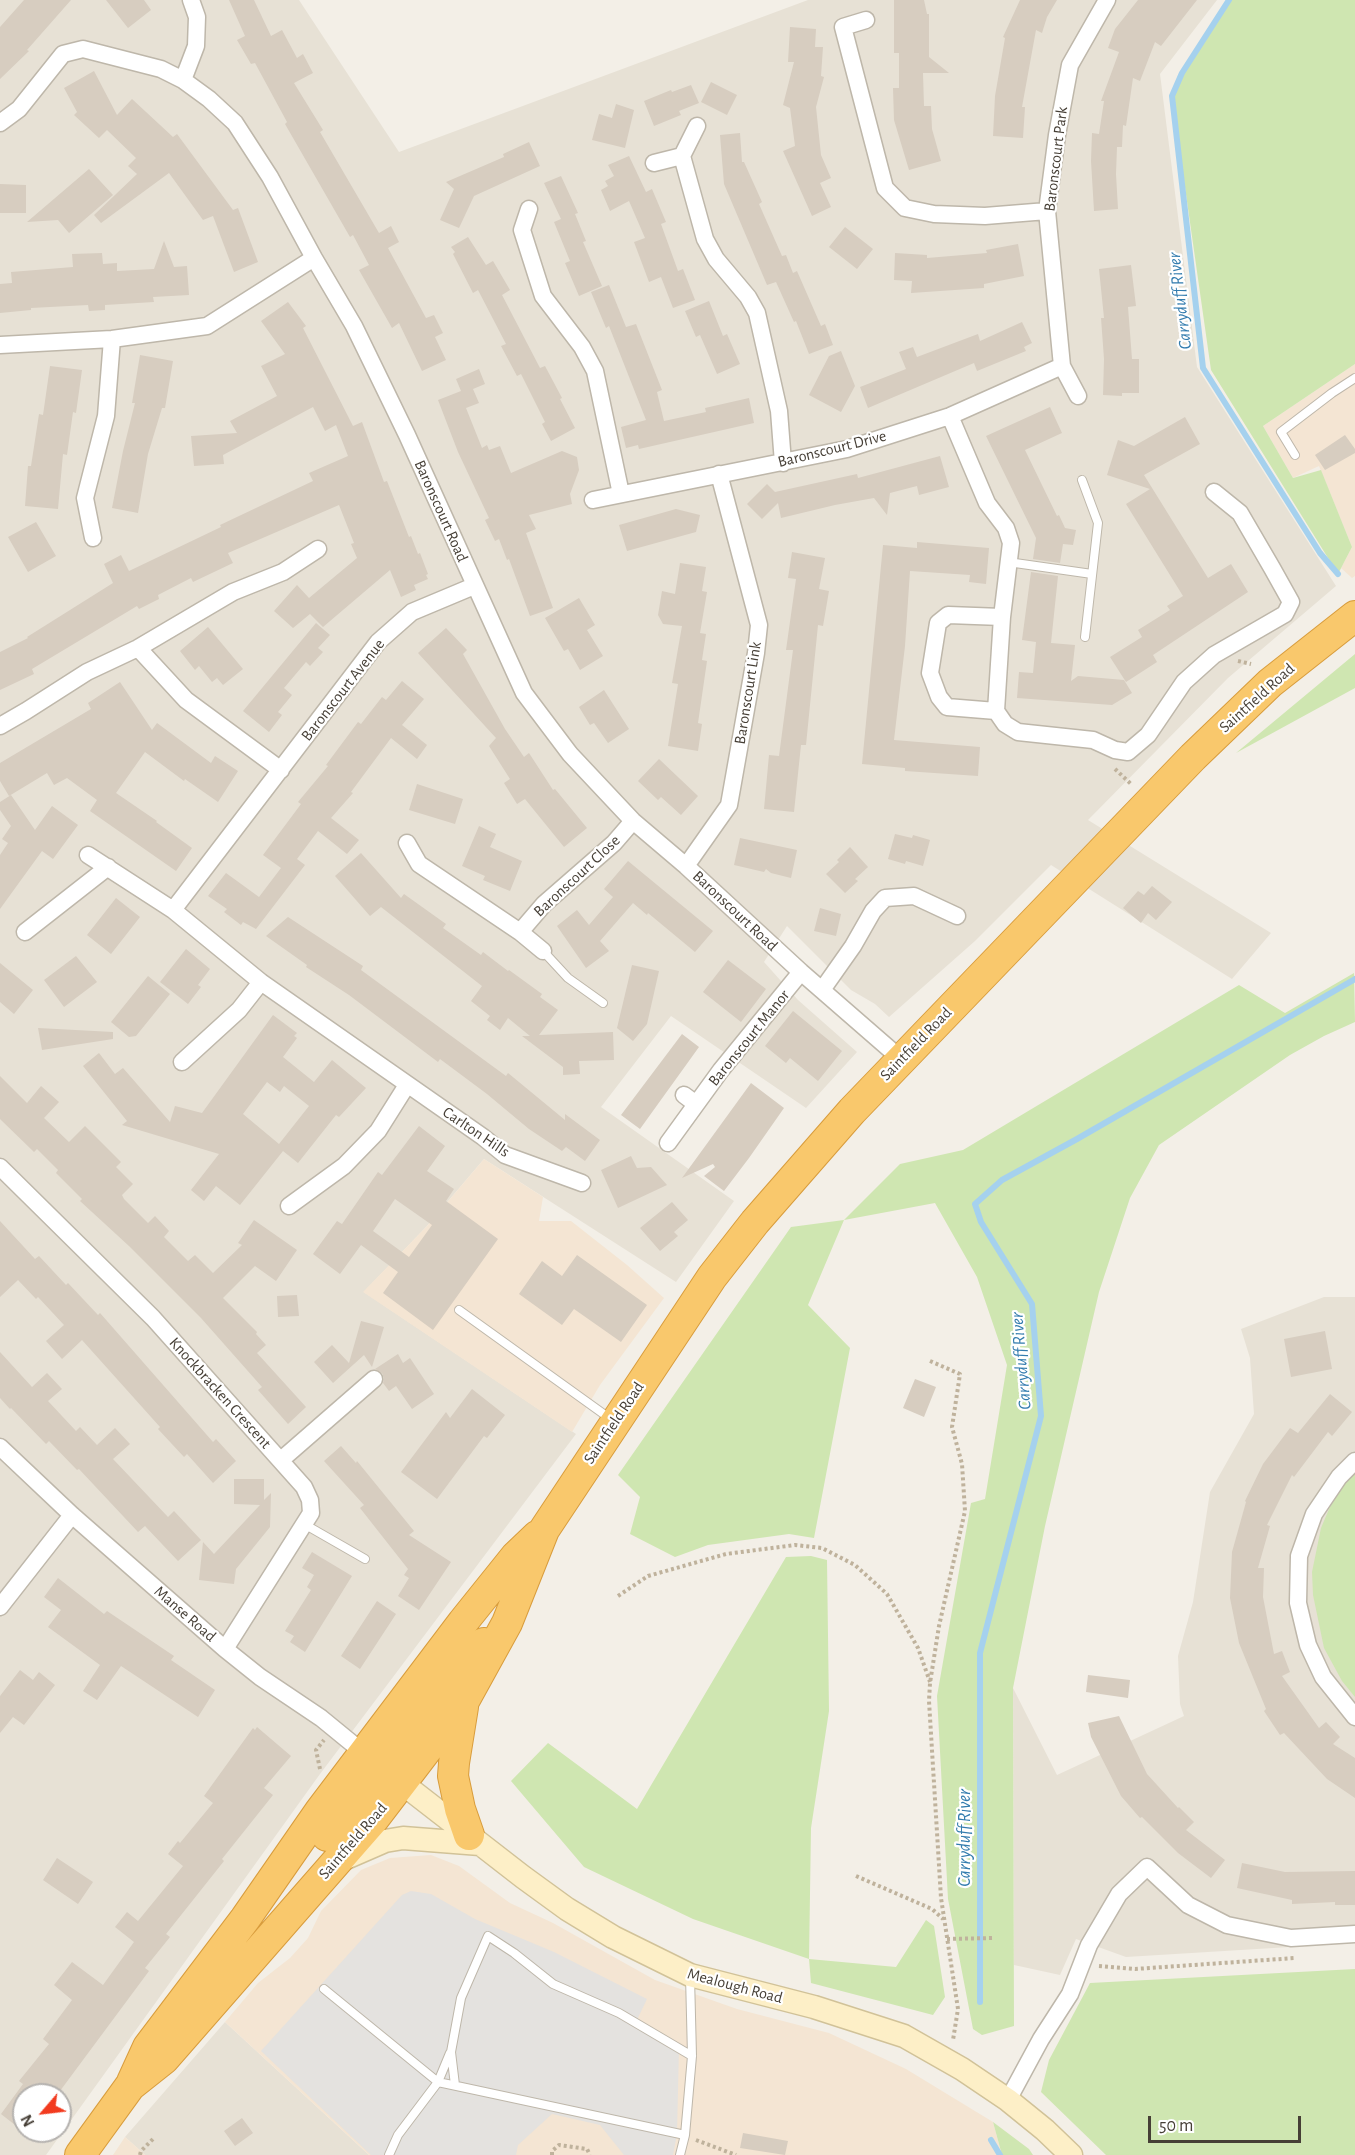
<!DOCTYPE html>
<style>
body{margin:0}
#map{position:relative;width:1355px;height:2155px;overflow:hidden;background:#f3efe7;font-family:"Alegreya Sans",sans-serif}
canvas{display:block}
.north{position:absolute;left:12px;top:2083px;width:60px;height:60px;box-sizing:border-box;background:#fff;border:2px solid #b5b2af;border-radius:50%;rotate:242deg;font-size:16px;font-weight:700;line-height:24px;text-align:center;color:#463f36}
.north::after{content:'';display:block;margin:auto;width:21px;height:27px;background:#f23b1f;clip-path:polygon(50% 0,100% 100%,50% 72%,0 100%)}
.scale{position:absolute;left:1148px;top:2116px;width:153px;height:27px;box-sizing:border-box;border:3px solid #463f36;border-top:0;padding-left:8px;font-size:18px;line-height:21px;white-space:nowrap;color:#463f36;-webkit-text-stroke:4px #fff;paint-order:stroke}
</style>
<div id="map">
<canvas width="1355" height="2155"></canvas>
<div class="north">N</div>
<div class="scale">50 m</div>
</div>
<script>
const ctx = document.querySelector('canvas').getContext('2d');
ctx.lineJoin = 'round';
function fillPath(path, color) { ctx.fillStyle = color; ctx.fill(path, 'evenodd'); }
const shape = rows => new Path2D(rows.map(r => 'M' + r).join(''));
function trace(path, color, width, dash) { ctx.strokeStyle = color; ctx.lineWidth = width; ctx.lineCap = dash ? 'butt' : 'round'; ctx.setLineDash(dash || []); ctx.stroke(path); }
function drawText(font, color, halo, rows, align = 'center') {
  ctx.font = font + ' "Alegreya Sans",sans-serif'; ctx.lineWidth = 4.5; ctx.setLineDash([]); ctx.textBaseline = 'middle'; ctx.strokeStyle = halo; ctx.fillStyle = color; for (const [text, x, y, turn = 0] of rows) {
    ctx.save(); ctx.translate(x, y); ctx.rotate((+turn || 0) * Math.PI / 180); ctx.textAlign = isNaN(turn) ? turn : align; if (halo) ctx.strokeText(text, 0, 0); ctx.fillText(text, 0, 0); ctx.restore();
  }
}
fillPath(shape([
 [0,0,299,0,399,152,808,0,1217,0,1160,74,1197,367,1336,586,1228,678,1088,820,1271,933,1232,979,1051,865,975,941,889,1017,875,1004,851,990,787,926,764,962,798,1000,857,1052,806,1108,671,1016,601,1107,734,1201,676,1282,484,1159,427,1226,364,1292,576,1434,320,1774,46,2155,0,2155],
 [24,2095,60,2095,60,2131,24,2131],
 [1324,1297,1355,1297,1355,1943,1126,1957,1076,1939,1060,1975,1014,1965,1013,1688,1057,1775,1184,1716,1180,1704,1178,1656,1193,1602,1210,1492,1254,1414,1250,1358,1241,1329],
 [225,2022,369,2155,145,2155,125,2137]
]), '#e7e1d5');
fillPath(shape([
 [1355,364,1355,576,1352,578,1341,568,1352,547,1319,466,1293,478,1263,426],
 [484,1159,543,1197,539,1221,571,1221,627,1265,664,1298,600,1385,572,1432,363,1292,427,1226],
 [431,1855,459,1866,510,1903,553,1923,655,1980,737,2009,829,2033,906,2069,993,2122,1002,2155,369,2155,225,2022,258,1983,290,1958,308,1938,321,1911,361,1870,390,1858],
 [125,2137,141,2151,145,2155,113,2155]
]), '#f4e5d3');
fillPath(shape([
 [1229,0,1355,0,1355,364,1263,426,1293,478,1321,470,1352,547,1338,574,1211,370,1172,96,1182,73],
 [1355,654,1355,688,1236,753],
 [1354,973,1355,1022,1324,1036,1290,1055,1159,1145,1130,1198,1099,1292,1045,1526,1013,1688,1014,2026,982,2035,973,2029,948,1899,937,1696,971,1503,985,1499,1007,1365,977,1277,935,1203,844,1220,808,1305,850,1348,814,1538,789,1534,708,1545,675,1557,630,1534,640,1497,618,1475,791,1227,844,1220,900,1164,963,1150,1239,985,1285,1013],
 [1355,1469,1355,1697,1342,1681,1324,1648,1313,1595,1312,1572,1321,1528,1332,1502],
 [811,1556,827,1560,829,1711,811,1828,809,1959,896,1967,926,1920,934,1926,945,1997,933,2015,811,1983,809,1959,693,1919,584,1867,511,1781,548,1743,637,1809,786,1557],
 [1355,1969,1355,2155,1106,2155,1041,2092,1049,2060,1090,1983],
 [993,2122,1029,2149,1033,2155,1002,2155]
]), '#cfe6b1');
fillPath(shape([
 [411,1891,431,1894,475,1919,554,1952,647,1999,636,2022,679,2048,677,2134,673,2155,624,2155,600,2125,552,2114,518,2145,516,2155,371,2155,261,2051,402,1895]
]), '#e4e2df');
trace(shape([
 [1229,0,1182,73,1172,96,1203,368,1320,553,1338,574],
 [980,2002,980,1653,1041,1416,1032,1304,981,1222,975,1204,1002,1180,1077,1139,1355,979],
 [991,2140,1000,2155]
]), '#a5d1ee', 6);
fillPath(shape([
 [24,0,71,0,27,50,29,51,0,79,0,27],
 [106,0,144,0,151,10,128,28],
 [229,0,254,0,271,36,282,30,297,58,303,54,313,73,294,83,323,130,320,132,379,233,391,226,399,242,388,248,426,318,434,315,443,333,435,337,446,360,422,371,399,323,392,328,359,270,369,265,353,235,350,237,285,124,287,122,255,63,251,64,237,40,245,36],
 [894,0,924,0,927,14,929,14,929,57,949,73,923,73,924,106,931,106,932,129,941,161,909,170,894,120,893,88,899,88,899,53,894,53],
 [1020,0,1057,0,1047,17,1042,33,1036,30,1022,107,1025,107,1023,138,993,136,995,96,1005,38,1003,37],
 [1138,0,1197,0,1161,46,1155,42,1140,81,1133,78,1126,126,1123,125,1122,147,1117,147,1116,174,1118,209,1094,211,1091,161,1092,133,1099,134,1104,101,1101,101,1119,52,1108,48,1115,29],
 [790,27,816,29,815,47,823,47,821,76,824,77,816,107,821,155,831,178,820,183,831,207,812,216,783,151,795,146,790,108,783,105,794,62,788,62],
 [94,71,117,115,132,99,173,137,177,134,233,210,238,208,258,262,234,272,213,216,203,220,169,173,101,223,94,215,137,174,128,166,136,158,107,130,99,138,74,115,77,112,64,88],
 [711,82,737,95,727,115,701,102],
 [691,85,699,103,679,111,681,115,654,126,644,101,671,90,672,92],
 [616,104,634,110,625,148,592,140,599,114,612,118],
 [740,133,742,162,744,162,762,202,759,204,782,256,786,255,793,273,797,271,821,326,825,324,833,345,809,354,796,321,794,322,776,282,767,285,724,184,720,135],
 [529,142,540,166,474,196,459,228,440,220,454,189,446,182,504,157,503,154],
 [629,156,646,192,652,189,666,222,661,224,678,271,683,269,695,300,673,308,661,277,649,282,634,242,645,238,629,201,610,211,601,190,608,186,605,181,614,176,608,165],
 [89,169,113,195,69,233,58,220,27,222],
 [561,176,578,213,575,214,586,241,583,242,602,286,579,296,565,263,570,261,554,222,561,219,544,183],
 [0,184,26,185,26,213,0,213],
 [845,227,873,249,857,269,829,247],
 [468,237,486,265,493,261,510,290,502,295,540,368,545,366,562,398,560,399,575,428,551,441,542,424,545,422,521,374,517,376,501,346,506,344,478,290,473,293,453,254,455,252,451,247],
 [164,241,174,267,187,266,189,295,153,297,154,302,105,305,105,310,89,311,88,305,31,308,31,310,0,313,0,284,12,283,11,272,73,267,72,254,102,253,103,264,117,263,117,271,154,269],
 [1018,244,1024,276,984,284,984,288,911,293,912,281,894,280,895,253,927,255,927,258,987,253,986,250],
 [1131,265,1136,306,1128,307,1132,359,1139,359,1139,393,1122,393,1122,396,1103,395,1104,359,1101,318,1104,318,1099,269],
 [609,285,626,327,636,324,662,390,657,392,664,421,706,412,705,408,749,398,754,423,639,449,638,445,626,448,621,427,646,420,609,326,606,328,591,292],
 [709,301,723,336,727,334,740,364,717,374,700,335,696,337,685,311],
 [288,302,306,326,303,328,353,426,362,422,384,482,387,481,409,537,411,536,418,554,420,553,428,574,426,575,428,579,414,585,416,590,401,597,390,570,323,627,310,614,293,628,274,611,297,585,309,598,357,558,351,544,354,543,339,505,228,553,233,563,193,582,191,578,158,595,159,599,139,609,137,606,32,669,34,674,0,690,0,652,28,638,27,637,113,583,104,564,121,555,129,571,221,527,220,525,313,481,309,473,348,456,336,425,325,431,313,407,223,455,224,464,194,466,191,436,237,433,230,421,277,396,261,366,285,354,261,321],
 [1022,322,1032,343,1024,347,1026,351,977,371,974,363,868,408,860,387,906,369,899,352,913,347,917,357,978,334,980,341],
 [841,351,855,386,841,412,809,395,829,356],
 [140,355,173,361,165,408,162,408,148,454,138,513,112,508,123,451,135,403,132,403],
 [50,366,82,370,76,413,73,412,67,455,63,454,58,509,25,506,28,466,31,466,39,414,43,415],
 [479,369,485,384,473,389,479,403,466,408,482,448,487,445,489,450,500,446,511,473,562,451,577,457,579,470,570,494,572,504,529,515,536,529,526,533,553,608,530,616,509,559,507,560,499,539,495,541,485,520,489,518,458,452,438,400,461,391,456,379],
 [1050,407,1062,433,1025,450,1057,516,1059,515,1065,528,1076,530,1073,545,1063,544,1060,563,1033,559,1036,538,986,436],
 [1185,417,1200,444,1144,475,1208,578,1231,564,1248,592,1153,655,1157,662,1126,682,1110,657,1142,637,1138,630,1170,610,1167,606,1183,596,1126,504,1150,489,1107,475,1118,440,1134,446],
 [1345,435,1355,449,1355,453,1325,470,1315,455],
 [940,456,949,487,919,495,917,486,890,493,887,515,874,498,835,505,781,518,778,503,762,519,747,504,767,484,775,492,857,474,858,478],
 [676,509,700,515,696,532,627,551,619,525],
 [36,522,56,556,28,572,8,537],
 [917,542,989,548,986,584,969,582,970,575,910,571,905,646,894,740,980,747,978,776,905,771,905,768,862,764,883,545,917,548],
 [792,552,825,558,819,589,829,591,823,626,818,625,806,745,801,745,794,812,764,809,769,755,779,756,793,650,786,650,796,579,788,578],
 [680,563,706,567,702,591,707,592,700,633,706,634,702,660,707,661,698,723,702,724,698,751,668,746,678,684,672,683,682,626,663,624,658,615,662,591,675,594],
 [1031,572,1058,576,1051,643,1075,645,1071,681,1078,676,1124,680,1132,693,1112,705,1017,698,1019,672,1033,673,1036,642,1022,640],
 [579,598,595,625,587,630,603,656,580,670,568,649,564,651,545,618],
 [316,623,330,635,318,648,323,652,310,666,306,662,284,688,292,695,278,712,282,715,269,732,243,711],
 [208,627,243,669,223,685,217,678,212,682,199,666,195,670,180,651],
 [446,628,467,650,463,654,505,729,524,757,529,753,553,790,555,789,587,828,564,847,525,799,517,804,504,783,510,779,489,746,496,738,418,653],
 [402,681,424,699,402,725,427,745,417,759,391,738,351,792,353,793,331,818,359,840,347,854,318,831,297,859,305,865,256,929,243,922,241,925,224,912,227,909,208,896,226,873,259,897,281,868,263,855,301,804,298,802,328,766,326,765,358,722,361,724,382,697,386,700],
 [120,682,152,730,157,723,211,763,215,756,238,771,218,802,185,779,184,781,145,752,116,793,157,821,156,822,192,848,176,871,90,811,97,800,67,778,54,785,47,773,9,796,0,781,0,763,91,709,88,703],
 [604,690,629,729,608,743,594,723,590,725,579,707],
 [659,759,698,796,681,815,661,797,658,800,638,781],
 [417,784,463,799,455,824,409,810],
 [11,795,35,830,52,806,78,825,53,859,42,851,0,909,0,855,8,843,2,839,11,826,0,810,0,802],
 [479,826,496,834,490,847,522,861,510,891,483,880,485,876,462,866],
 [895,834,912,838,913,835,930,840,923,866,906,861,905,864,888,859],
 [740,838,797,850,791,878,771,873,766,869,764,872,734,865],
 [850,847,868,867,855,879,858,881,845,893,826,874,839,862,837,860],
 [361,853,401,898,404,894,446,924,443,928,481,955,483,952,508,971,509,970,542,994,540,997,558,1010,539,1035,613,1032,614,1060,579,1061,580,1074,563,1075,563,1067,522,1036,530,1036,508,1018,500,1030,487,1020,490,1016,471,1001,482,986,381,907,370,916,335,876],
 [628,861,713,931,695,952,648,913,647,915,633,903,600,941,609,951,586,968,557,926,577,910,589,925,613,897,604,889],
 [1152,886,1172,902,1156,920,1148,913,1141,923,1123,908,1138,891,1144,895],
 [116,898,140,917,111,954,87,935],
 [820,908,841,914,836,936,814,931],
 [288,917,363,966,361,970,506,1076,508,1073,565,1120,565,1114,600,1140,585,1161,566,1147,562,1151,529,1129,487,1094,440,1059,438,1062,349,995,306,967,307,965,266,936],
 [186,949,210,969,198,985,201,987,188,1004,160,982],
 [76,956,97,982,64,1007,44,980],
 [728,960,766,989,741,1022,703,992],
 [0,963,33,990,14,1014,0,1002],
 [632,965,659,971,647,1024,633,1041,617,1028],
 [148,976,170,994,136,1036,129,1037,111,1022],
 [793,1011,842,1051,818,1081,790,1058,786,1063,765,1046],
 [273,1015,297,1033,294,1036,297,1038,283,1057,314,1082,332,1060,366,1088,339,1117,336,1115,298,1163,283,1151,240,1205,216,1186,204,1201,191,1190,219,1154,122,1125,127,1121,83,1066,99,1053,115,1074,123,1068,170,1122,175,1106,202,1113],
 [267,1082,280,1092,284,1086,309,1106,279,1144,243,1114],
 [38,1028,113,1032,113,1039,42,1050],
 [682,1034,699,1047,640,1129,621,1115],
 [0,1076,27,1103,41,1086,59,1102,44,1118,69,1142,85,1126,121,1162,116,1167,133,1184,122,1195,124,1199,148,1223,155,1216,169,1231,164,1237,188,1261,195,1255,213,1273,242,1245,238,1243,254,1220,297,1250,276,1281,255,1266,223,1298,257,1332,256,1334,266,1345,257,1353,306,1407,288,1424,258,1390,262,1387,201,1318,129,1246,80,1201,82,1199,56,1173,58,1170,37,1149,34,1152,0,1119],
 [751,1083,784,1108,749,1158,724,1191,704,1176,715,1167,713,1164,682,1178],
 [419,1126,445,1146,427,1171,454,1189,446,1201,498,1239,433,1330,383,1293,398,1272,361,1245,340,1274,313,1254,337,1221,342,1224,378,1172,382,1175],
 [395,1199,432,1225,409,1257,373,1231],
 [631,1156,637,1168,651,1167,667,1185,618,1208,601,1170],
 [672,1202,688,1220,674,1232,678,1236,660,1251,640,1228],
 [0,1221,35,1259,39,1256,66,1285,68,1283,98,1315,100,1313,213,1442,216,1439,236,1461,213,1483,187,1454,184,1457,158,1429,160,1427,82,1340,62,1359,46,1341,64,1325,38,1297,36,1299,18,1280,0,1297],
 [577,1255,647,1305,621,1342,574,1309,562,1325,519,1294,542,1261,562,1276],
 [297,1295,299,1316,278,1317,277,1296],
 [361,1321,384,1327,372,1367,364,1355,333,1383,314,1362,332,1345,349,1363],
 [1325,1331,1332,1369,1291,1377,1284,1339],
 [0,1352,32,1387,47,1373,62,1389,48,1401,76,1431,80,1427,97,1445,115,1428,130,1444,113,1459,168,1517,174,1511,201,1540,178,1561,145,1526,138,1532,79,1469,77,1470,49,1441,46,1444,11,1408,10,1409,0,1398],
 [398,1354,403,1363,410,1358,434,1394,412,1409,396,1386,389,1391,383,1383,384,1378,382,1373,375,1369],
 [915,1379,936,1387,924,1417,903,1408],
 [472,1389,505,1415,487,1438,484,1436,437,1499,401,1472,446,1412,450,1418],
 [1330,1394,1352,1412,1332,1436,1328,1432,1294,1477,1292,1475,1267,1525,1270,1526,1258,1568,1264,1568,1263,1597,1274,1654,1282,1651,1290,1672,1282,1676,1319,1728,1326,1722,1340,1737,1333,1744,1355,1758,1355,1798,1327,1779,1284,1733,1280,1735,1264,1711,1266,1709,1239,1643,1230,1598,1232,1552,1246,1502,1245,1501,1263,1464,1290,1428,1298,1433],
 [341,1446,356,1463,357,1461,414,1531,409,1535,451,1562,419,1610,398,1596,409,1578,404,1575,408,1569,360,1508,364,1505,324,1461],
 [234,1479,264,1479,264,1500,271,1493,270,1527,236,1569,234,1584,199,1580,203,1542,214,1554,260,1505,234,1504],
 [312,1552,352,1576,305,1652,290,1642,294,1636,285,1631,311,1590,307,1587,314,1575,302,1568],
 [58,1578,104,1614,107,1611,174,1656,171,1660,215,1690,198,1717,121,1666,97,1700,83,1691,100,1665,48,1627,61,1610,44,1597],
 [377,1601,396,1614,360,1669,341,1656],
 [20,1670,33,1680,39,1672,55,1685,24,1725,13,1717,0,1733,0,1696],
 [1088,1675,1130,1680,1128,1698,1086,1692],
 [1119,1716,1147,1774,1178,1808,1179,1807,1194,1822,1186,1830,1225,1860,1211,1878,1178,1853,1142,1817,1140,1818,1121,1796,1091,1737,1088,1723],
 [257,1727,291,1756,264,1788,273,1795,222,1859,224,1861,166,1934,170,1937,145,1968,149,1971,57,2095,24,2095,24,2132,1,2114,23,2084,19,2081,49,2044,43,2039,72,2000,54,1985,72,1962,103,1985,134,1942,115,1927,127,1912,138,1921,183,1866,168,1854,178,1841,180,1843,213,1803,204,1796,253,1728,255,1730],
 [57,1858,93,1882,78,1904,43,1880],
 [1242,1863,1285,1872,1355,1871,1355,1905,1335,1905,1335,1902,1292,1904,1292,1900,1237,1888],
 [242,2118,253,2133,235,2146,224,2131],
 [743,2133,788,2141,785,2155,740,2148]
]), '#d7cdc0');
const lane = shape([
 [1295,455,1281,432,1332,393,1355,378],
 [1082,480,1098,523,1085,637],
 [1008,562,1092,574],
 [543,951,568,978,603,1003],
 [459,1310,612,1420],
 [304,1524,365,1559],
 [324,1989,438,2082,685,2135],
 [455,2085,451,2052,461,1998,488,1936,514,1953,553,1984,619,2013,692,2056],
 [389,2155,398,2135,438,2082,450,2053],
 [680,2155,685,2135,692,2056,690,1976]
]);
const street = shape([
 [866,20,843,27,885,188,905,208,934,214,985,216,1047,211],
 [183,80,196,46,197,17,191,0],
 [0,123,19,109,63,54,83,49,161,69,183,80,209,99,235,123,270,177,314,258,354,326,407,435,524,693,570,754,633,821,686,866,801,972,901,1059],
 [682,156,705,239,716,259,748,297,757,313,779,411,783,463],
 [654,163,682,156,697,126],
 [529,209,522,230,543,296,582,347,595,371,621,494],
 [0,345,112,339,207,326,314,258],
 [1078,396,1062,366,1047,211,1057,135,1070,65,1107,0],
 [950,416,987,503,1006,528,1011,543,1002,617,996,711,1005,724,1018,732,1093,740,1115,750,1128,752,1148,735,1184,682,1214,655,1285,614,1291,602,1272,568,1240,513,1214,492],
 [593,500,847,449,950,416,1062,366],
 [93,538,85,498,106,416,112,339],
 [138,648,186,700,281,770],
 [996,711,947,707,939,697,930,673,938,623,948,615,1002,617],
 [0,726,26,711,87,672,138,648,233,592,283,572,318,549],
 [407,843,419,864,520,932,543,951],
 [88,855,173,910,261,982,483,1137,505,1155,582,1183],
 [686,866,729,805,756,653,759,625,719,474],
 [173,910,378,642,412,612,474,586],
 [25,932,108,867],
 [520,932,544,904,614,843,633,821],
 [822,990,853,946,873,911,885,898,914,896,957,916],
 [182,1062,239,1010,261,982],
 [684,1095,696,1104],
 [668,1143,721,1070,801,972],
 [0,1167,153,1318,304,1487,310,1500,311,1513,225,1649],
 [289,1206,344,1166,378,1131,407,1085],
 [0,1447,72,1515,225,1649,260,1677,321,1718,365,1754],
 [281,1460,374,1379],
 [1355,1461,1339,1477,1314,1514,1299,1556,1298,1603,1308,1645,1323,1677,1355,1717],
 [0,1607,72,1515],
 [1008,2100,1041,2039,1070,1994,1089,1945,1119,1894,1147,1867,1188,1905,1227,1925,1291,1938,1355,1934]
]);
const secondary = shape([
 [389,1773,523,1877,567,1909,613,1937,690,1975,814,2007,904,2036,962,2069,1008,2100,1045,2130,1071,2155],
 [339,1861,385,1841,403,1838,480,1844]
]);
const highway = shape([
 [463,1707,454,1763,453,1776,460,1809,469,1835],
 [327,1836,467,1658,484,1643],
 [132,2082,148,2047,245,1919,320,1811,463,1622,516,1556,537,1536],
 [80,2155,130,2086,164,2059,373,1820,464,1701,507,1623,544,1530,712,1277,755,1222,852,1111,1193,757,1270,683,1355,616]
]);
trace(lane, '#beb7aa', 10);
trace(street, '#beb7aa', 19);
trace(secondary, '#d1c298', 25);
trace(highway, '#d89c3c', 32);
trace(shape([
 [1238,661,1251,664],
 [1115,769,1131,784],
 [930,1361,960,1374,952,1427,962,1464,965,1511,939,1626,930,1683,929,1701,941,1898,958,2009,953,2040],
 [618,1596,648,1576,726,1554,795,1545,822,1548,855,1565,887,1594,918,1648,930,1682],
 [320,1769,316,1750,324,1740],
 [856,1876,932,1909,943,1919],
 [947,1939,994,1938],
 [1099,1966,1135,1969,1295,1958],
 [696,2140,736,2155],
 [140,2155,141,2151,154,2138],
 [552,2155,552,2151,559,2145,587,2149,590,2155]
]), '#bfb29c', 4, [3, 3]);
trace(lane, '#fff', 8);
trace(street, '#fff', 16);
trace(secondary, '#fdefc7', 22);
trace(highway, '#f9c86c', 30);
drawText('16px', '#463f36', '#fff', [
 ["Baronscourt Park",1056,159,-83],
 ["Baronscourt Drive",832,449,-14],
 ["Baronscourt Road",441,511,66],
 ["Baronscourt Avenue",343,690,-52],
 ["Baronscourt Link",748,693,-81],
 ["Saintfield Road",1257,698,-42],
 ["Baronscourt Close",577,876,-43],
 ["Baronscourt Road",735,911,43],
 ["Baronscourt Manor",749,1038,-51],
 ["Saintfield Road",916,1044,-46],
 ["Carlton Hills",476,1132,34],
 ["Knockbracken Crescent",220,1393,48],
 ["Saintfield Road",614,1423,-56],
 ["Manse Road",185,1614,41],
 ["Saintfield Road",353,1841,-49],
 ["Mealough Road",735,1986,15]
]);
drawText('italic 18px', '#337cae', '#fff', [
 ["Carryduff River",1180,301,-97],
 ["Carryduff River",1021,1361,-95],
 ["Carryduff River",965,1838,-90]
]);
</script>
